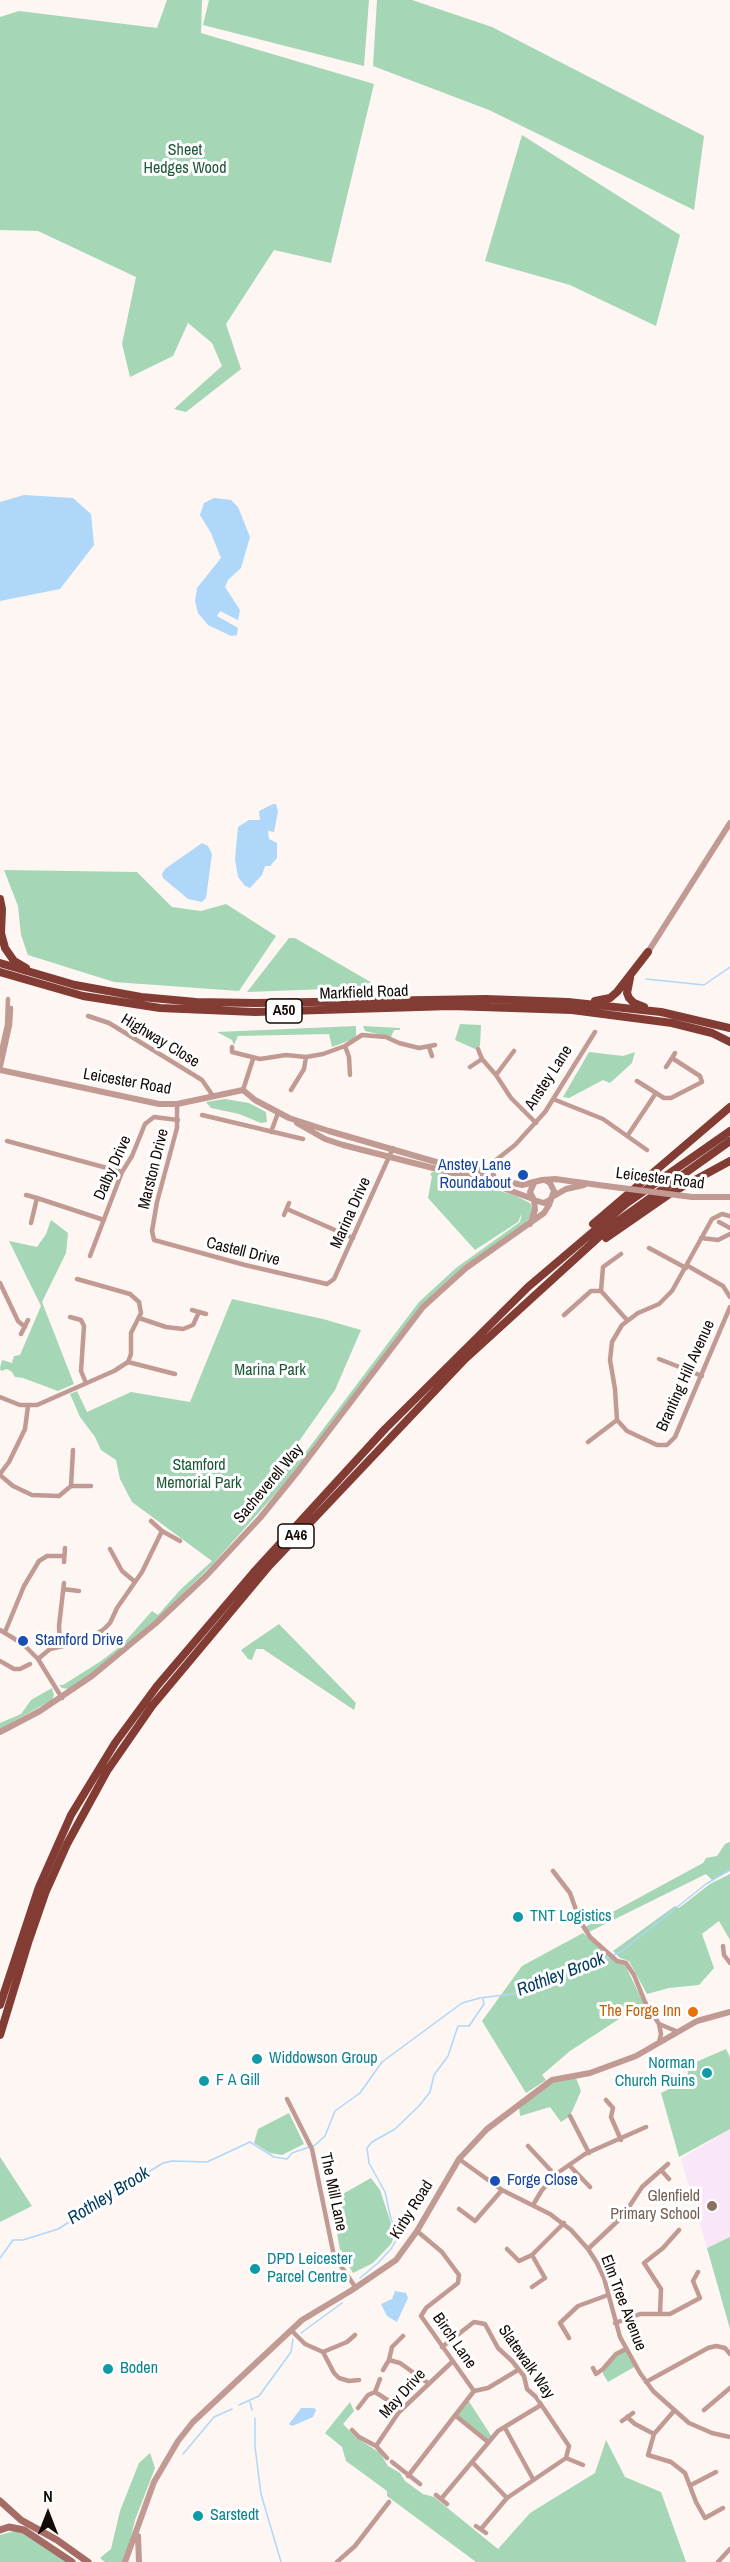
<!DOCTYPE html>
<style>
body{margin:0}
#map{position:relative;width:730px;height:2562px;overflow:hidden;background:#fdf6f3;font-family:"Archivo Narrow",sans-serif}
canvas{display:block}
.north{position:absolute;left:18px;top:2484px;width:60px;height:60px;-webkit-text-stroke:4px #fff;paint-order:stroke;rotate:0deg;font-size:16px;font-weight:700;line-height:24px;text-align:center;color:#140a06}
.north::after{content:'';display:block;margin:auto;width:21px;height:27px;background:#140a06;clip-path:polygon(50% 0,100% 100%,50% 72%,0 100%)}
</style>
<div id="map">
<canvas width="730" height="2562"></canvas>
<div class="north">N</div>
</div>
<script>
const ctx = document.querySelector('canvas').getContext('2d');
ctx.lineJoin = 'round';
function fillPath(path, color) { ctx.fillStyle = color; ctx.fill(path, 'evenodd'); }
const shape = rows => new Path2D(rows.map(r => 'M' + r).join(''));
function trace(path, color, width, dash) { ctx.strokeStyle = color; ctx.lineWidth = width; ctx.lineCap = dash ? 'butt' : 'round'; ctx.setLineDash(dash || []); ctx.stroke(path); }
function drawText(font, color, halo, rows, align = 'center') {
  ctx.font = font + ' "Archivo Narrow",sans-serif'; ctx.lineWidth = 6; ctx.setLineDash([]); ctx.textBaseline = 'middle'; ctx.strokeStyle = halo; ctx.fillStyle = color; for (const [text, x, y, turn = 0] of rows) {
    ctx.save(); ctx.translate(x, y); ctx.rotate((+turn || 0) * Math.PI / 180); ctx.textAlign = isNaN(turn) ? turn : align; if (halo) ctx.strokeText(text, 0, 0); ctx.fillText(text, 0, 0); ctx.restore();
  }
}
fillPath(shape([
 [730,2129,730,2237,707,2248,681,2159]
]), '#f9e7f9');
fillPath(shape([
 [167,0,202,0,201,33,374,84,331,263,274,250,226,324,241,369,186,412,174,409,222,366,212,343,188,323,173,356,130,377,122,344,136,277,38,231,0,230,0,17,19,11,157,28],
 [209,0,369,0,364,66,203,25],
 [377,0,412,0,492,27,704,136,694,210,489,110,373,66],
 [522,135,680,235,656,326,570,285,485,261],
 [4,870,137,872,172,907,201,911,226,904,276,936,239,991,114,982,28,955,21,935,18,906],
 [289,938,295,938,379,987,247,992],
 [460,1024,481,1025,480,1046,475,1049,455,1040],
 [356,1026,356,1036,353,1039,332,1047,329,1034,238,1036,234,1045,232,1040,217,1032],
 [363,1026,400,1028,400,1030,394,1030,391,1037,365,1031],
 [589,1052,623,1056,635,1052,632,1063,610,1083,603,1080,569,1098,563,1097],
 [225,1099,249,1103,266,1112,267,1122,261,1123,239,1114,211,1108,206,1102],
 [432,1172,439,1172,444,1175,514,1195,530,1203,533,1211,525,1225,465,1265,422,1304,295,1472,212,1565,160,1616,100,1667,69,1689,62,1688,59,1685,63,1685,101,1661,122,1645,152,1611,158,1615,181,1589,212,1561,132,1502,120,1479,116,1460,101,1450,95,1437,80,1417,70,1394,77,1391,87,1412,131,1392,190,1402,232,1299,323,1319,361,1330,335,1390,290,1454,299,1461,419,1302,456,1268,520,1222,522,1213,518,1222,475,1250,428,1198,432,1176,430,1175],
 [51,1220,68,1233,66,1253,42,1302,74,1384,58,1391,23,1378,15,1377,12,1372,7,1369,1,1371,0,1368,2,1360,12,1363,14,1356,20,1355,41,1306,9,1241,37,1247,46,1234],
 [279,1624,356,1703,354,1710,263,1649,256,1649,252,1660,248,1659,241,1650],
 [52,1688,54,1695,52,1700,0,1729,0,1723,21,1714,31,1700],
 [730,1842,730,1871,712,1880,706,1874,589,1932,585,1927,703,1863,706,1858,717,1856,725,1844],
 [730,1874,730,1940,719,1921,702,1934,714,1968,699,1985,669,1988,647,1994,629,1961,620,1958,613,1951,675,1906,679,1908,710,1884],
 [583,1933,615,1962,625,1965,645,2006,619,2019,570,2051,542,2075,546,2080,526,2093,482,2021,522,1966],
 [726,2049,730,2057,730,2129,679,2157,661,2093,687,2080,689,2065],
 [576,2078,581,2091,570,2116,561,2122,550,2107,520,2116,519,2106,551,2083],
 [289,2113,304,2144,282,2155,270,2153,254,2143,258,2129],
 [0,2157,32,2206,0,2222],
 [371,2178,380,2190,395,2235,391,2244,373,2263,353,2273,340,2251,332,2200],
 [730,2237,730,2329,707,2248],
 [626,2349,636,2366,608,2382,603,2374,603,2369,617,2353],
 [468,2400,492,2437,488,2442,456,2416],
 [350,2402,354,2411,343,2424,357,2438,380,2453,388,2466,400,2473,405,2481,423,2494,434,2497,498,2549,530,2513,595,2473,606,2440,625,2477,661,2492,686,2562,476,2562,387,2496,387,2491,346,2461,342,2447,325,2433],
 [150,2453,155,2468,135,2520,128,2549,122,2562,105,2562,100,2558,111,2549,120,2511,139,2463],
 [15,2531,22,2532,70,2562,0,2562,0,2535]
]), '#a5d6b6');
fillPath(shape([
 [24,495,73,498,91,514,94,545,60,589,0,601,0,502],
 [214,498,231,500,238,507,250,537,241,568,228,580,225,587,240,610,238,620,220,611,217,616,238,628,237,635,231,636,208,625,198,613,195,601,197,588,221,558,211,533,200,515,204,503],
 [273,804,276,804,278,811,274,832,268,831,269,839,277,843,277,858,270,866,265,866,262,875,250,888,245,886,238,877,235,859,238,827,249,820,260,820,259,811],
 [202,843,208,846,212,854,206,898,202,902,188,899,163,878,162,874,165,869],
 [395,2291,406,2293,408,2298,397,2322,387,2316,381,2304,392,2299],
 [301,2408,314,2408,316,2410,313,2417,292,2426,289,2424]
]), '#aed7f9');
trace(shape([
 [646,979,704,985,730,967],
 [0,2258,13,2240,23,2240,58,2229,163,2163,172,2161,207,2162,250,2142,274,2157,287,2159,292,2153,315,2145,325,2136,335,2111,360,2093,382,2062,462,2003,480,1998,527,1992,565,1969,604,1960,622,1951,706,1884,730,1870],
 [360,2278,378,2263,391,2249,399,2235,391,2219,385,2192,369,2163,367,2148,372,2142,395,2129,419,2106,430,2092,434,2075,448,2056,458,2026,469,2026,484,2004,483,1999],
 [301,2333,342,2303],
 [250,2402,252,2410],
 [239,2405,259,2396,291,2352,293,2339],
 [255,2418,255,2447,261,2494,281,2562],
 [183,2454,214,2417,232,2409]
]), '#aed7f9', 1.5);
trace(shape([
 [88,1016,109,1023,202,1080,213,1096],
 [345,1046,349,1057,350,1075],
 [232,1047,232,1052,260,1059,286,1055,306,1057,323,1054,345,1046,362,1035,386,1037,399,1043,419,1048,435,1045],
 [429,1047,432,1056],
 [478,1049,482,1059,496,1075,511,1098,536,1123],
 [0,1056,7,1025,8,999],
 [470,1067,482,1059],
 [666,1067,672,1058],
 [0,1070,10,1025,11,1008],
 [496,1075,514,1051],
 [637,1081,664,1098,671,1098,702,1082,700,1076,672,1058,675,1053],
 [243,1090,253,1059],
 [291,1090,304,1069,306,1057],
 [553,1099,603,1119,647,1150],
 [177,1104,177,1128,157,1202,152,1231,154,1240,245,1265,327,1284],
 [202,1115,303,1139],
 [271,1132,278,1113],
 [628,1135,656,1093],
 [7,1141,122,1172],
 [495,1162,492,1170,495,1179],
 [474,1173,496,1160,515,1145,545,1112,595,1032],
 [26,1195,37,1198],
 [287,1209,353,1238],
 [284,1215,289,1203],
 [730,1216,722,1214,712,1219,672,1291,659,1304,638,1313,622,1325,612,1342,610,1360,615,1389,617,1420,627,1431,657,1445,667,1445,675,1437,730,1307],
 [719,1222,730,1228],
 [31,1223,37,1198,104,1220],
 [701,1238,718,1240,730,1234],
 [649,1248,686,1268],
 [621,1254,603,1267,601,1291,627,1320],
 [90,1256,122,1172,132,1156,145,1124,154,1117,178,1120],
 [688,1266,723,1286,730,1297],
 [0,1283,18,1321,25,1327],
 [327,1284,334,1279,393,1148],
 [192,1310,206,1314],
 [564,1315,591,1291,601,1291],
 [70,1317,81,1320,84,1326,81,1371,86,1383],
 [139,1318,166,1327,183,1329,193,1325,199,1312],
 [21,1334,28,1320],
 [659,1359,702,1376],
 [128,1362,175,1374],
 [0,1397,20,1405,37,1405,114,1371,128,1362,131,1354,131,1333,141,1313,139,1302,130,1294,77,1279],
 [588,1442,617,1420],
 [0,1474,9,1462,25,1429,28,1406],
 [0,1475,13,1486,32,1495,59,1496,71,1486,73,1450],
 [71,1486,91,1486],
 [151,1521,162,1531,180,1541],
 [110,1549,122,1571,134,1581],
 [64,1562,65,1548],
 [63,1589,79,1591],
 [0,1630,23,1644,38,1659,62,1698],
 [5,1632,24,1586,39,1561,47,1556,64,1556],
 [60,1646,59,1626,64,1583],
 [38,1659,50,1649,81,1642,103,1630,110,1623,117,1608,142,1572,162,1531],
 [0,1661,14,1669,20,1669,30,1664],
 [553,1871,570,1893,580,1921,590,1937,617,1961,626,1963,634,1975,645,2002,659,2024,661,2034,659,2042],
 [723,1946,724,1955,730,1963],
 [659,2024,676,2031],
 [287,2099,312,2149,334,2256,356,2288],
 [606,2100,613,2108,611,2117,621,2140],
 [570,2116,589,2153],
 [528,2146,555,2175],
 [459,2159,502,2190,550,2214,571,2230,588,2249,597,2263,604,2278,620,2337,640,2373,653,2391,689,2423,712,2433,730,2437],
 [569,2165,590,2187],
 [661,2170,669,2179],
 [533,2205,542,2190,559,2172,585,2154,646,2127],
 [459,2209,475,2221,502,2190],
 [417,2231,442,2252,459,2275,458,2283,426,2308,421,2316,474,2391],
 [507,2249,519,2261,532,2255,564,2223],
 [588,2249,623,2216,642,2187,668,2164],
 [532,2255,545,2278,532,2287],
 [660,2314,661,2289,644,2263,663,2248,679,2230],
 [615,2323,640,2314,670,2314,700,2298,693,2281,698,2272],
 [291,2330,305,2344,323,2352,334,2373,339,2378,349,2381,359,2380],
 [569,2338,560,2323,578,2306,608,2295],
 [442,2347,474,2322,485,2324,498,2348,512,2361,524,2376,527,2389,536,2397,569,2446,566,2458,507,2498,481,2529],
 [323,2352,347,2342,355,2335],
 [389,2360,400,2363,428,2383],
 [593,2368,596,2374,603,2369,616,2354,626,2349],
 [383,2370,389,2360,392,2347,403,2336],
 [646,2382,708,2348,716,2346,725,2348,730,2354],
 [474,2391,488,2388,518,2370],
 [375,2392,389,2401,399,2412],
 [358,2408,368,2395,375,2392,380,2379],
 [704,2410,730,2388],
 [674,2411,654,2434,648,2455,671,2462,685,2473,696,2502,705,2518,723,2508],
 [456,2416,488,2442],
 [627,2417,635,2424,654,2434],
 [622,2421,633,2413],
 [505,2428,533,2479],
 [352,2430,359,2437,376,2446,387,2458],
 [376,2446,399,2412,452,2362],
 [566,2458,583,2465],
 [392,2462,420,2484],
 [473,2463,507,2498],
 [408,2476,474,2391],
 [691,2485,716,2472],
 [436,2495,447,2504],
 [441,2499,498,2431,541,2405],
 [476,2526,486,2533],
 [337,2562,355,2546,389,2502],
 [718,2562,730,2549]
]), '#c19a94', 4.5);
trace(shape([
 [648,952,730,823],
 [0,1070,159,1104,177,1104,243,1090,255,1100,289,1118,329,1131,495,1179,522,1185,542,1180,555,1179,606,1186],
 [297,1123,325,1139,343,1145,484,1181,533,1199],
 [534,1183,530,1192,534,1200,544,1203,551,1199],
 [552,1197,566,1189,584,1185],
 [692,1197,730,1197],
 [530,1224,535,1210,534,1200],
 [0,1732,40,1711,92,1676,156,1623,207,1575,260,1518,299,1470,423,1307,466,1268,544,1213,549,1205,554,1191,550,1183,545,1180],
 [138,2536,139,2562],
 [125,2562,154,2482,178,2441,193,2422,302,2320,352,2290,396,2260,417,2231,459,2159,487,2129,552,2080,590,2073,636,2056,697,2021,730,2012]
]), '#c19a94', 6);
trace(shape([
 [0,2501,21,2520,57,2540,88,2562],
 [0,2530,9,2527,24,2530,72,2562]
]), '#a46c64', 7);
trace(shape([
 [0,899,2,909,1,933,5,948,14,961,26,968],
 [0,963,75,985,141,997,196,1002,255,1003,486,999,568,1002,661,1012,730,1028],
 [0,972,83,996,160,1008,255,1012,451,1006,572,1010,672,1023,712,1033,730,1042],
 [630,978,627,993,629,998,634,1003,644,1007],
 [595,1001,610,998,617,992,648,952],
 [593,1224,730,1107],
 [606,1238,671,1193,730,1161],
 [0,2005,39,1887,71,1815,115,1743,157,1686,254,1572,385,1429,528,1287,627,1203,730,1131],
 [0,2035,28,1943,46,1891,67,1844,107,1771,152,1706,269,1566,465,1359,611,1226,730,1141]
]), '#823c34', 8);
trace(shape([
 [606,1186,692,1197]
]), '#c19a94', 6);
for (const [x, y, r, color] of [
 [523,1175,6,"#1a4fb4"],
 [23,1641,6,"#1a4fb4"],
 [518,1917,6,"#0f9aa8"],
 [693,2012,6,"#e8710a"],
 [257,2059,6,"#0f9aa8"],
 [707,2073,6,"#0f9aa8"],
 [204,2081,6,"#0f9aa8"],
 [495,2181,6,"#1a4fb4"],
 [712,2206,6,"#8d6e63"],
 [255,2269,6,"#0f9aa8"],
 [108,2369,6,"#0f9aa8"],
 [198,2516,6,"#0f9aa8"]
]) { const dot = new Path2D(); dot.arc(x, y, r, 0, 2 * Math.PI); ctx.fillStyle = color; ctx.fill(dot); trace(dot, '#fff', 2); }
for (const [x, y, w] of [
 [284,1011,36],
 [296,1536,36]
]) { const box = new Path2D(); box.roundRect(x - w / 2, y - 12, w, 24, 4.5); ctx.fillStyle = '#fff'; ctx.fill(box); trace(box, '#140a06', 1.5); }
drawText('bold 15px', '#140a06', null, [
 ["A50",284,1011],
 ["A46",296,1536]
]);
drawText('16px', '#1e5939', '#fff', [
 ["Sheet",185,151],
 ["Hedges Wood",185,169],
 ["Marina Park",270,1371],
 ["Stamford",199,1466],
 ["Memorial Park",199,1484]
]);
drawText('16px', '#140a06', '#fff', [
 ["Markfield Road",364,993,-2],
 ["Highway Close",160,1041,31],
 ["Anstey Lane",549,1078,-57],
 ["Leicester Road",127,1082,10],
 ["Dalby Drive",113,1168,-66],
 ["Marston Drive",154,1169,-76],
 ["Leicester Road",660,1179,7],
 ["Marina Drive",351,1213,-66],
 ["Castell Drive",243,1252,14],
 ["Branting Hill Avenue",686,1376,-66],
 ["Sacheverell Way",269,1484,-50],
 ["The Mill Lane",333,2192,78],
 ["Kirby Road",412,2210,-58],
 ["Elm Tree Avenue",623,2303,69],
 ["Birch Lane",454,2341,55],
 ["Slatewalk Way",526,2362,55],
 ["May Drive",403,2394,-48]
]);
drawText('16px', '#164399', '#fff', [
 ["Anstey Lane",511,1166,"right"],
 ["Roundabout",511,1184,"right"],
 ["Stamford Drive",35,1641],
 ["Forge Close",507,2181]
], 'left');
drawText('16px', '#0d838f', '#fff', [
 ["TNT Logistics",530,1917],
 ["Widdowson Group",269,2059],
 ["Norman",695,2064,"right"],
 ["Church Ruins",695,2082,"right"],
 ["F A Gill",216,2081],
 ["DPD Leicester",267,2260],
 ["Parcel Centre",267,2278],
 ["Boden",120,2369],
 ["Sarstedt",210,2516]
], 'left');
drawText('16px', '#c56008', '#fff', [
 ["The Forge Inn",681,2012]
], 'right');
drawText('16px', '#785e54', '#fff', [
 ["Glenfield",700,2197],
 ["Primary School",700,2215]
], 'right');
drawText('italic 18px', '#013b5e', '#fff', [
 ["Rothley Brook",561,1975,-21],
 ["Rothley Brook",109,2196,-32]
]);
</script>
